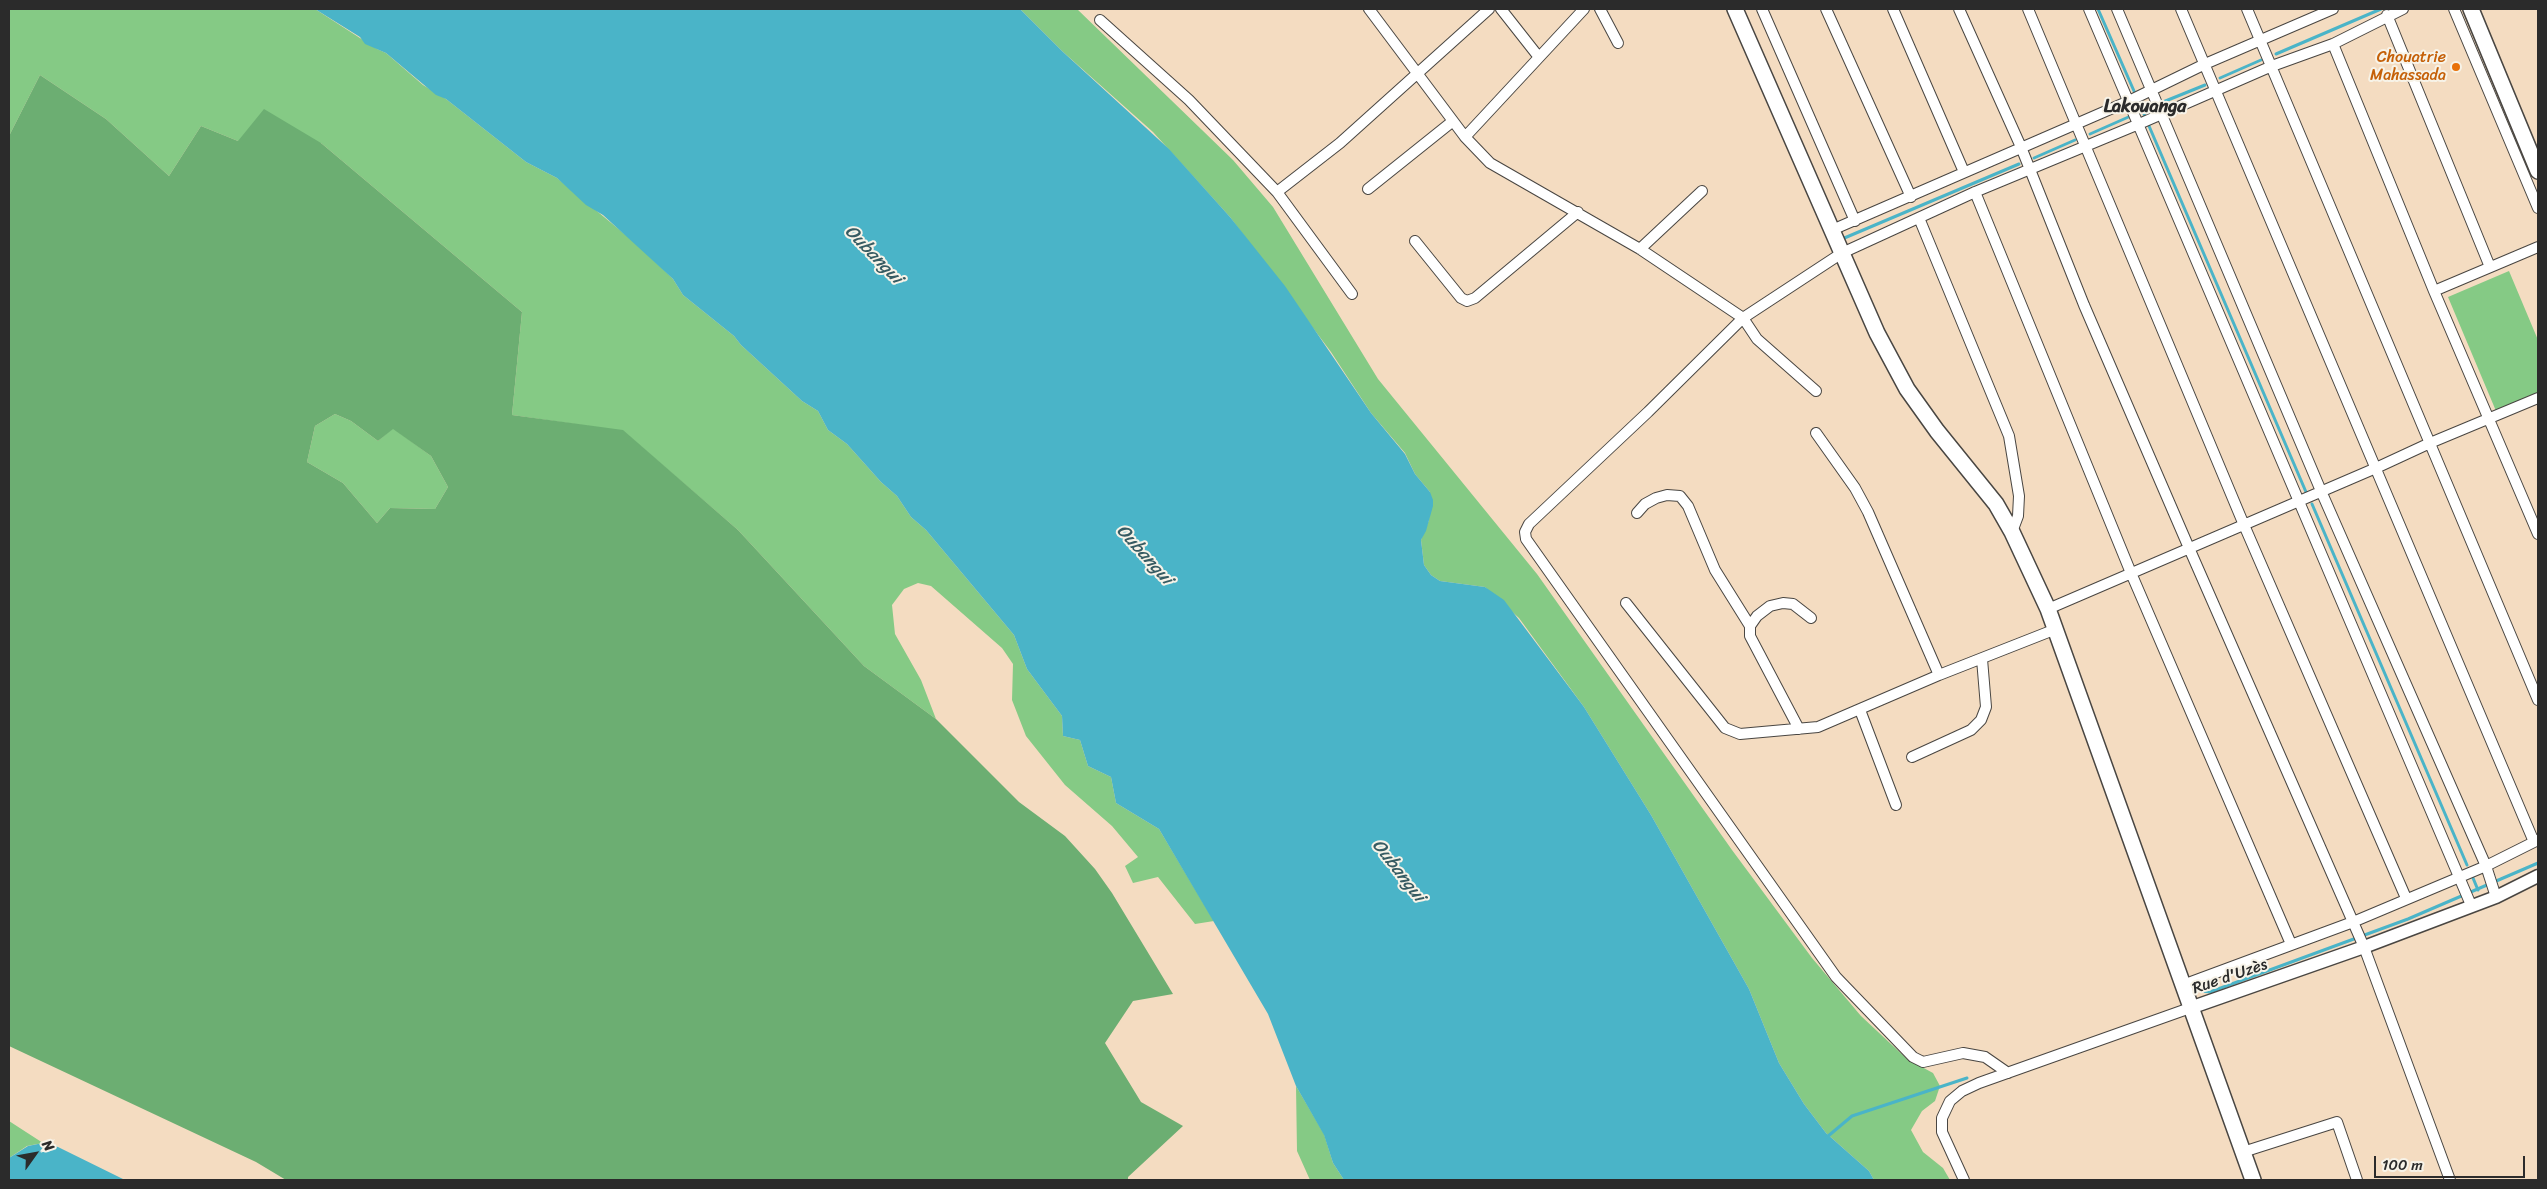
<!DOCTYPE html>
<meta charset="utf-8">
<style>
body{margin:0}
#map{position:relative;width:2547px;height:1189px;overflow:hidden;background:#f4dcc1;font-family:Sriracha,sans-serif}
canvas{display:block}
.frame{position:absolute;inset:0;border:10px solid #2b2b2b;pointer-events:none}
.north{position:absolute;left:10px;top:1129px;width:50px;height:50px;-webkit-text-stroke:4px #f7f3e8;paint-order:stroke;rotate:58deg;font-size:14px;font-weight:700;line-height:20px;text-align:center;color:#2b2b2b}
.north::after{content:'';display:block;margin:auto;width:18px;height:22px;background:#2b2b2b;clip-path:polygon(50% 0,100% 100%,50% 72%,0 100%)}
.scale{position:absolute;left:2374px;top:1156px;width:151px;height:22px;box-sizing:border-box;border:2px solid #2b2b2b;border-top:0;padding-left:6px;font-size:15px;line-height:18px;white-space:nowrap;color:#2b2b2b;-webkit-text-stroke:4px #f7f3e8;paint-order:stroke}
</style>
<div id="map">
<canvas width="2547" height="1189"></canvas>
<div class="frame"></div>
<div class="north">N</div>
<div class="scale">100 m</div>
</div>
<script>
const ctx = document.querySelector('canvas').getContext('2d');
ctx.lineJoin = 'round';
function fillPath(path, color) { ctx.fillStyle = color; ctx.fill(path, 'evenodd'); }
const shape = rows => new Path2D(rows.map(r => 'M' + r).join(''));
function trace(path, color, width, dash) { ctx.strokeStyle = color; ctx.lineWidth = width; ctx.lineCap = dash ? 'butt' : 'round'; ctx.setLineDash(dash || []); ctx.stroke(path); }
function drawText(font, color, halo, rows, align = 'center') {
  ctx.font = font + ' Sriracha,sans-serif'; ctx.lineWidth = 4; ctx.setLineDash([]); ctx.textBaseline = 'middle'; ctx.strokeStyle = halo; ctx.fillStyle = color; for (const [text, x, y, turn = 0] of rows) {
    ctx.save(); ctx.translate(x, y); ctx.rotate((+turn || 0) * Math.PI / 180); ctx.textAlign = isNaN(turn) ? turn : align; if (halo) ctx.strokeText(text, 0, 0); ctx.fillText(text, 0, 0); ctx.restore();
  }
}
fillPath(shape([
 [9,9,315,9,377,49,386,53,423,85,446,99,526,162,557,178,639,246,673,279,683,295,734,336,741,345,802,401,818,411,828,430,847,444,881,482,897,496,911,517,926,530,1014,635,1027,669,1062,716,1063,736,1080,740,1088,766,1111,777,1116,803,1159,829,1214,921,1195,924,1158,877,1133,883,1125,866,1138,857,1112,826,1065,785,1026,736,1012,700,1013,664,1002,648,931,586,918,583,904,589,892,605,895,634,921,680,936,719,864,666,738,530,623,431,512,415,522,312,321,143,238,141,201,126,169,176,106,119,40,75,9,136],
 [1020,9,1077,9,1233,160,1273,207,1378,379,1537,574,1732,850,1812,958,1861,1016,1907,1059,1933,1073,1940,1086,1935,1101,1922,1111,1911,1130,1923,1152,1943,1168,1950,1180,1874,1180,1869,1171,1826,1133,1804,1104,1779,1063,1749,989,1651,815,1584,707,1519,618,1485,587,1440,581,1431,575,1424,565,1421,540,1429,520,1430,492,1415,474,1405,453,1371,413,1331,352,1230,217,1153,132,1062,51],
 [2509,271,2538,340,2538,393,2496,411,2448,297],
 [335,414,351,421,378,441,393,428,431,456,448,487,435,509,390,508,377,523,343,483,307,462,315,426],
 [1296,1086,1324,1134,1333,1163,1344,1180,1310,1180,1297,1151],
 [9,1121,43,1143,27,1146,9,1158]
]), '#85ca85');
fillPath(shape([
 [40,75,106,119,169,176,201,126,238,141,264,109,321,143,522,312,512,415,623,430,738,530,864,666,936,719,1019,802,1065,836,1095,869,1112,893,1173,994,1133,1001,1105,1043,1141,1102,1183,1126,1128,1177,1128,1180,286,1180,256,1162,9,1046,9,136],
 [335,414,351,421,378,441,393,429,431,456,448,487,435,509,390,508,377,523,343,483,307,462,315,426]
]), '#6cae72');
fillPath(shape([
 [315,9,1020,9,1062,51,1169,149,1230,217,1285,286,1371,413,1405,454,1415,474,1430,492,1433,500,1433,506,1426,531,1421,540,1424,565,1431,575,1440,581,1485,587,1504,600,1584,707,1651,815,1749,989,1779,1063,1804,1104,1826,1133,1869,1171,1874,1180,1344,1180,1333,1163,1324,1135,1296,1086,1268,1014,1159,829,1116,803,1111,777,1088,766,1080,740,1063,736,1062,716,1027,669,1014,635,926,530,911,517,897,496,881,482,847,444,828,430,818,411,802,401,741,345,734,336,683,295,673,279,603,215,586,205,557,178,526,162,446,99,436,95,386,53,365,44,360,37],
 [43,1143,58,1147,125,1180,9,1180,9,1158,28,1146]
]), '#4ab4c8');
trace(shape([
 [2098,9,2134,91],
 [2276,54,2381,9],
 [2220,78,2261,60],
 [2163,102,2205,85],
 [2139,104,2145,116],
 [2137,114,2152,107],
 [2149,126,2306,492],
 [2090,134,2133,115],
 [2034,158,2075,140],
 [1842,239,2019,164],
 [2312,504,2467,865],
 [2473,878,2478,890],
 [2202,991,2210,992,2408,919,2538,863],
 [1827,1137,1852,1116,1967,1078]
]), '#4ab4c8', 3);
const minor = shape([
 [1369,9,1465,137,1490,163,1640,249,1743,318,1757,339,1816,391],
 [1501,9,1538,56],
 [1600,9,1618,43],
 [1762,9,1855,221],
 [1826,9,1911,197],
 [1893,9,1964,172],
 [1959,9,2021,147,2084,305,2189,548,2364,947,2450,1180],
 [2028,9,2244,525,2406,898],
 [2089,9,2471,905],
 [2117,9,2321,491,2486,866,2496,897],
 [2181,9,2534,842],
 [2247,9,2538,700],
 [2454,9,2538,208],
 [2387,15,2490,267],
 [1100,20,1189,100,1277,192,1352,294],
 [2333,44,2434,291,2538,534],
 [1465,137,1584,9],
 [1368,189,1453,121],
 [1277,192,1340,143,1489,9],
 [1975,192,2131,573,2291,944],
 [1919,218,2009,436,2019,496,2018,516,2012,532],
 [1832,230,2129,101,2205,64,2333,9],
 [1415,241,1461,298,1467,301,1475,298,1578,212],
 [1640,249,1702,191],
 [2434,291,2538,247],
 [1816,433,1855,488,1868,512,1939,675],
 [1637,513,1645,504,1656,498,1667,495,1680,496,1688,506,1715,570,1750,626],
 [1626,603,1725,728,1740,734,1818,727,1939,675,2056,629],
 [2048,609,2376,468,2430,443,2538,398],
 [1860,710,1896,805],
 [1799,729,1750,636,1750,626,1757,616,1770,606,1783,603,1793,604,1811,618],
 [1912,757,1971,730,1981,720,1986,707,1982,659],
 [2183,985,2353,922,2486,866,2538,840],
 [2008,1073,1985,1057,1963,1053,1923,1062,1913,1057,1836,977,1526,539,1525,532,1529,524,1648,412,1743,318,1842,253,1975,192,2139,124,2272,66,2333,44,2403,9],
 [2243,1152,2337,1122,2357,1180],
 [1964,1180,1942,1132,1942,1118,1950,1101,1962,1091,1979,1083,2190,1008]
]);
const tertiary = shape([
 [2190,1008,2364,947,2496,897,2538,876]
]);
const primary = shape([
 [1735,9,1877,333,1907,389,1937,431,1996,504,2012,532,2048,609,2253,1180],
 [2471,9,2538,171]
]);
trace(minor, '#494642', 12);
trace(tertiary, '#494642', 15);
trace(primary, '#494642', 18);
trace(minor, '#fff', 10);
trace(tertiary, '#fff', 12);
trace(primary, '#fff', 15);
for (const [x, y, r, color] of [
 [2456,67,5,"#e8710a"]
]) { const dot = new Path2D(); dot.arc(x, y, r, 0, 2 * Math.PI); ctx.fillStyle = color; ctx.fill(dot); trace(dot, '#f7f3e8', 2); }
drawText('16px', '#c56008', '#f7f3e8', [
 ["Chouatrie",2446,58],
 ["Mahassada",2446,76]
], 'right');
drawText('16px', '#2b2b2b', '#f7f3e8', [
 ["Rue d'Uzès",2230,977,-19]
]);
drawText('bold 18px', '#2b2b2b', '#f7f3e8', [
 ["Lakouanga",2145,107]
]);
drawText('italic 18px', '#365b62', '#f7f3e8', [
 ["Oubangui",873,255,46],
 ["Oubangui",1144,555,48],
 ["Oubangui",1398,871,52]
]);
</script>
